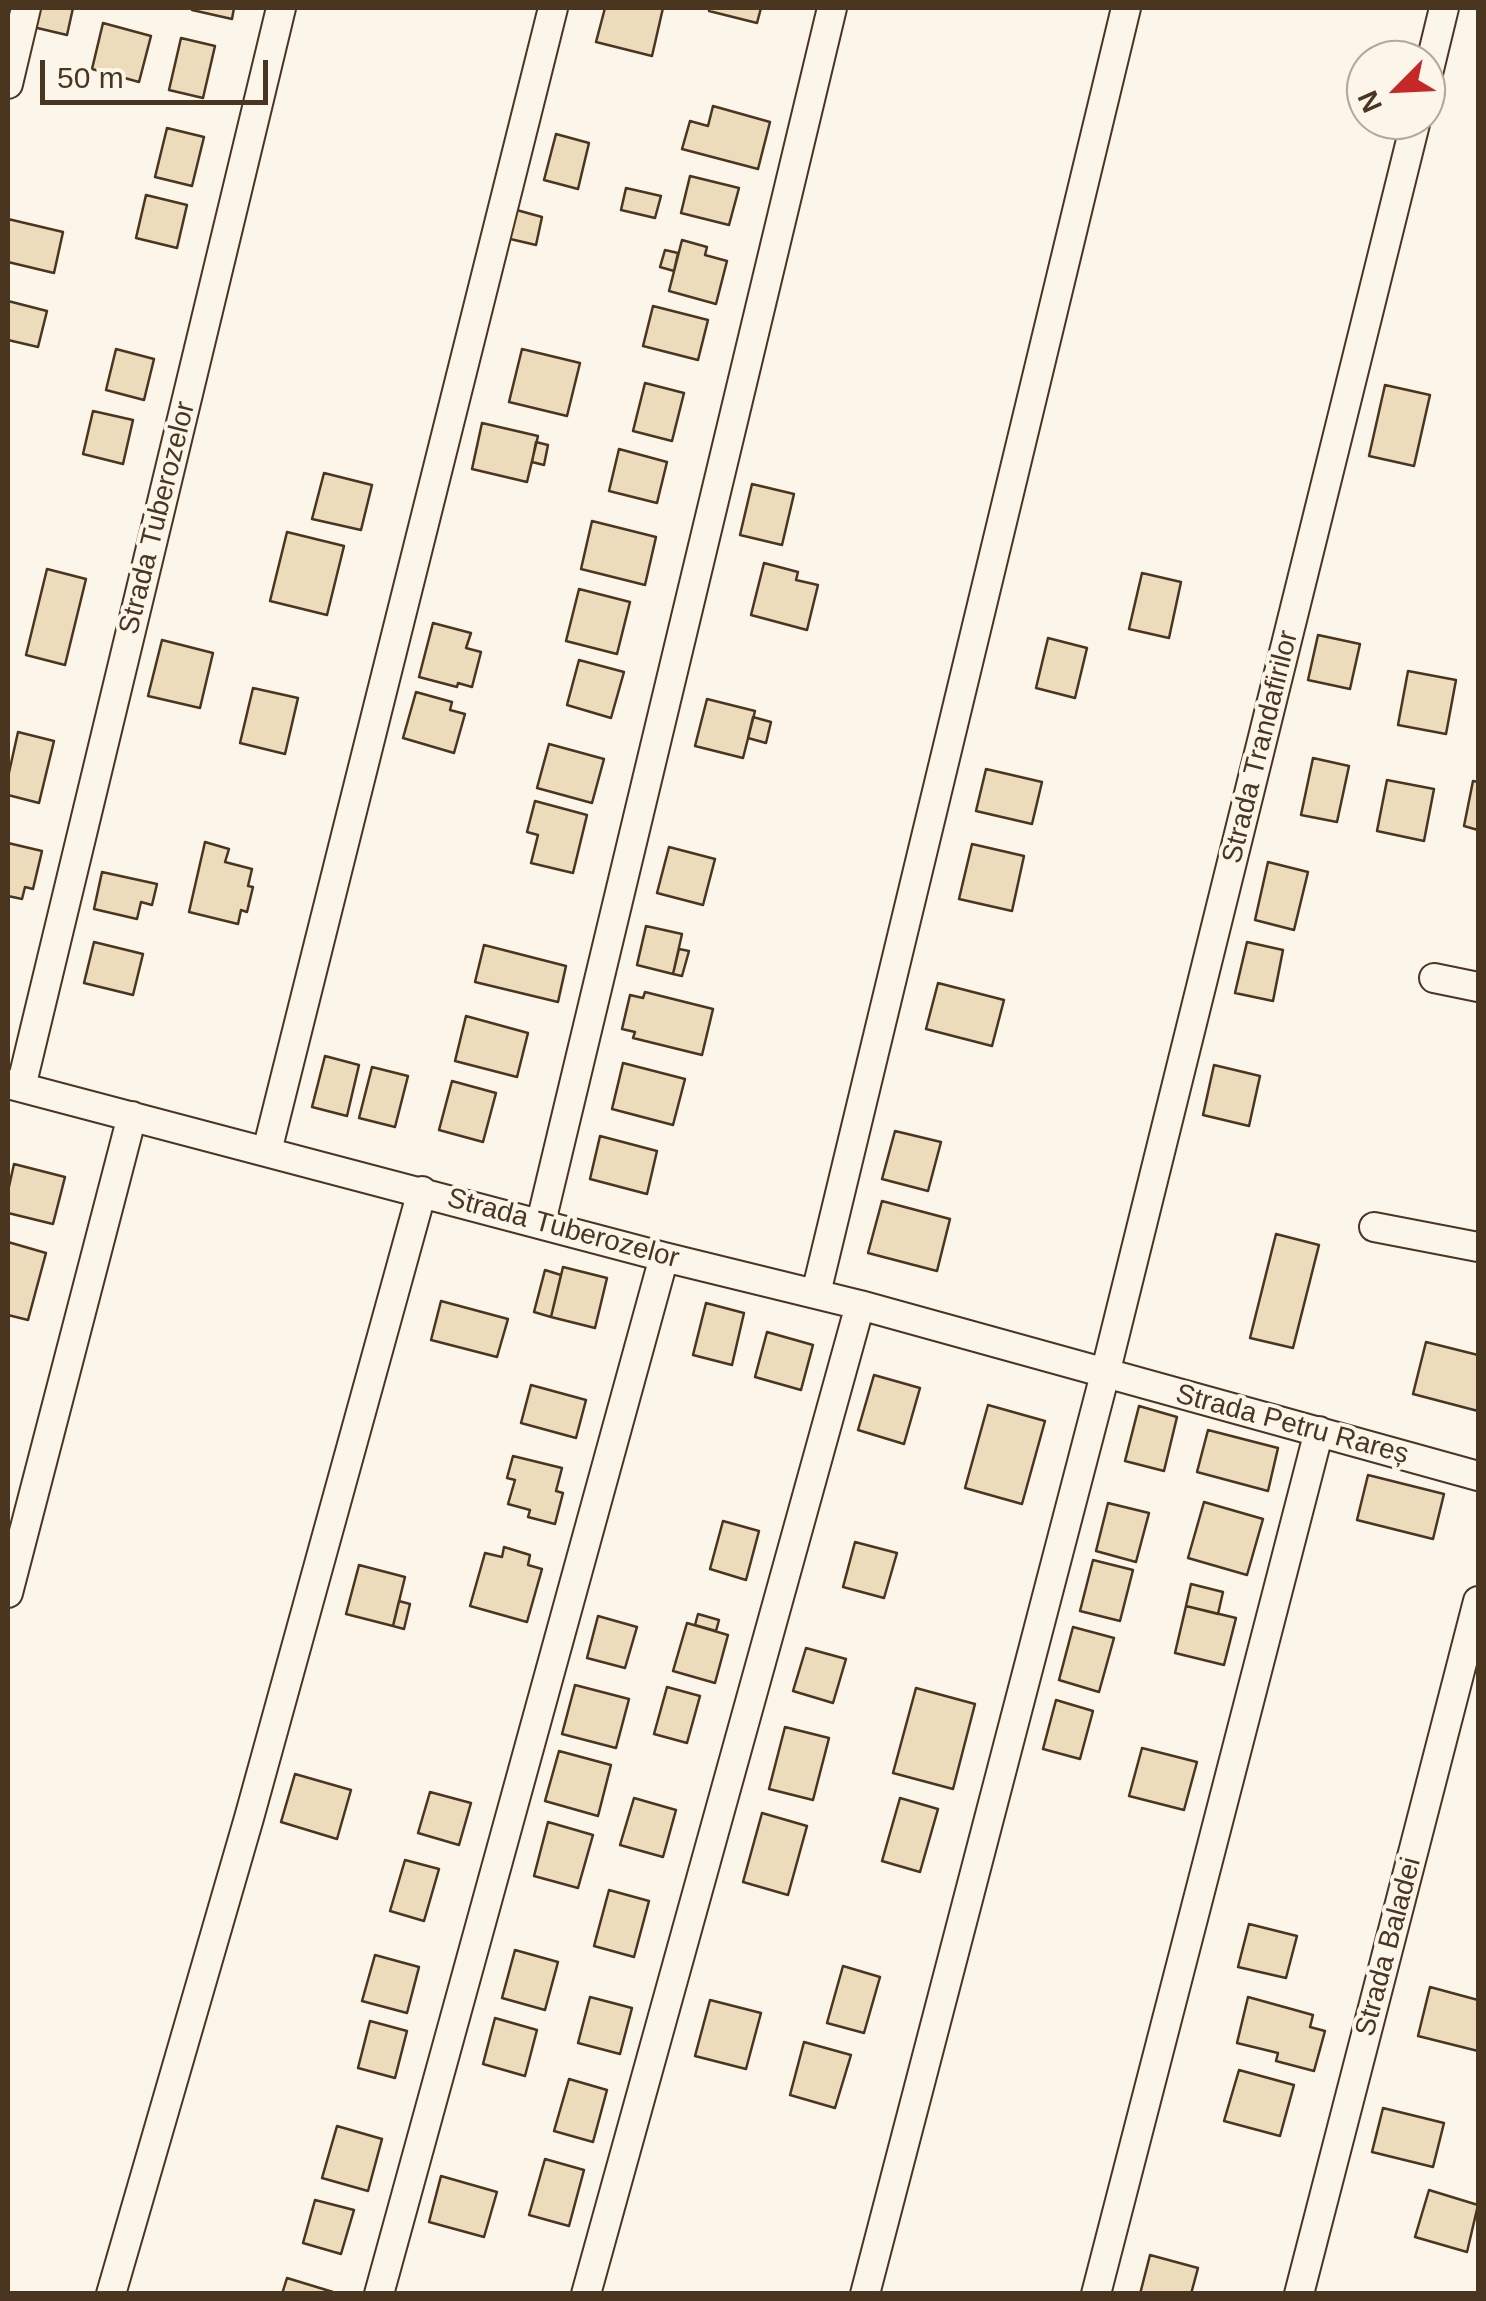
<!DOCTYPE html>
<meta charset="utf-8">
<style>
body{margin:0}
#map{position:relative;width:1486px;height:2301px;overflow:hidden;background:#fbf6e9;font-family:Arial,sans-serif}
canvas{display:block}
.frame{position:absolute;inset:0;border:10px solid #4a3520;pointer-events:none}
.north{position:absolute;left:1346px;top:40px;width:100px;height:100px;box-sizing:border-box;background:#fbf6e9;border:2px solid #b4a999;border-radius:50%;rotate:246deg;font-size:28px;font-weight:700;line-height:40px;text-align:center;color:#4a3520}
.north::after{content:'';display:block;margin:auto;width:35px;height:45px;background:#c62828;clip-path:polygon(50% 0,100% 100%,50% 72%,0 100%)}
.scale{position:absolute;left:40px;top:60px;width:228px;height:45px;box-sizing:border-box;border:5px solid #4a3520;border-top:0;padding-left:12px;font-size:30px;line-height:35px;white-space:nowrap;color:#4a3520;-webkit-text-stroke:8px #fbf6e9;paint-order:stroke}
</style>
<div id="map">
<canvas width="1486" height="2301"></canvas>
<div class="frame"></div>
<div class="north">N</div>
<div class="scale">50 m</div>
</div>
<script>
const ctx = document.querySelector('canvas').getContext('2d');
ctx.lineJoin = 'round';
function fillPath(path, color) { ctx.fillStyle = color; ctx.fill(path, 'evenodd'); }
const shape = rows => new Path2D(rows.map(r => 'M' + r).join(''));
function trace(path, color, width, dash) { ctx.strokeStyle = color; ctx.lineWidth = width; ctx.lineCap = dash ? 'butt' : 'round'; ctx.setLineDash(dash || []); ctx.stroke(path); }
function drawText(font, color, halo, rows, align = 'center') {
  ctx.font = font + ' Arial,sans-serif'; ctx.lineWidth = 8; ctx.setLineDash([]); ctx.textBaseline = 'middle'; ctx.strokeStyle = halo; ctx.fillStyle = color; for (const [text, x, y, turn = 0] of rows) {
    ctx.save(); ctx.translate(x, y); ctx.rotate((+turn || 0) * Math.PI / 180); ctx.textAlign = isNaN(turn) ? turn : align; if (halo) ctx.strokeText(text, 0, 0); ctx.fillText(text, 0, 0); ctx.restore();
  }
}
const building = shape([
 [38,8,73,8,67,35,33,27,38,8],
 [192,8,234,8,232,19,192,10,192,8],
 [605,8,663,8,652,56,596,42,605,8],
 [710,8,761,8,757,23,709,11,710,8],
 [103,23,151,36,139,82,92,69,103,23],
 [181,38,215,46,203,98,169,90,181,38],
 [713,106,770,122,758,169,682,149,690,121,708,126,713,106],
 [167,128,204,137,192,186,155,177,167,128],
 [556,134,589,143,578,189,544,180,556,134],
 [690,176,739,188,729,225,681,213,690,176],
 [626,188,661,196,655,218,621,210,626,188],
 [146,195,187,205,177,248,136,238,146,195],
 [513,209,542,217,536,245,506,238,513,209],
 [8,219,63,232,54,273,8,262,8,219],
 [682,240,707,247,705,255,727,261,716,304,669,291,682,240],
 [665,250,678,253,674,271,660,267,665,250],
 [8,301,47,311,38,347,8,340,8,301],
 [653,306,708,320,698,360,643,346,653,306],
 [116,349,154,359,144,400,106,390,116,349],
 [522,349,580,363,567,416,509,402,522,349],
 [645,383,684,393,672,441,633,431,645,383],
 [1385,385,1430,395,1414,466,1369,456,1385,385],
 [93,411,133,420,123,464,83,454,93,411],
 [482,423,538,436,527,482,472,469,482,423],
 [536,442,548,445,544,465,532,462,536,442],
 [619,449,667,462,657,503,609,491,619,449],
 [324,473,372,485,361,530,312,519,324,473],
 [752,484,794,494,782,545,740,535,752,484],
 [592,521,656,537,645,585,581,569,592,521],
 [287,532,344,546,327,615,270,601,287,532],
 [764,563,798,572,796,580,818,585,807,630,751,615,764,563],
 [47,569,86,579,65,665,26,655,47,569],
 [1142,573,1181,582,1169,638,1129,629,1142,573],
 [579,589,630,602,617,654,566,641,579,589],
 [433,623,471,633,466,648,481,652,472,687,458,683,457,687,419,677,433,623],
 [1318,635,1360,644,1350,689,1308,680,1318,635],
 [1048,638,1087,648,1075,698,1036,688,1048,638],
 [162,640,213,653,200,708,148,696,162,640],
 [579,660,624,672,611,718,567,705,579,660],
 [1408,671,1456,680,1446,734,1398,725,1408,671],
 [253,688,298,698,285,754,240,743,253,688],
 [416,692,452,702,450,710,465,714,454,753,403,738,416,692],
 [707,699,755,711,743,758,695,746,707,699],
 [753,717,771,722,766,743,748,738,753,717],
 [18,732,54,741,39,803,8,795,8,777,18,732],
 [549,744,604,759,592,803,537,788,549,744],
 [1313,758,1349,766,1337,822,1301,815,1313,758],
 [986,769,1042,782,1032,824,976,811,986,769],
 [1387,780,1434,789,1424,841,1377,831,1387,780],
 [1473,781,1478,782,1478,830,1464,826,1473,781],
 [535,801,587,815,573,873,531,863,538,835,527,832,535,801],
 [205,842,229,849,225,862,252,869,248,886,253,887,247,912,241,910,238,924,189,912,205,842],
 [8,843,42,851,33,889,25,887,22,899,8,896,8,843],
 [972,844,1024,856,1012,911,959,899,972,844],
 [669,847,715,859,703,905,657,893,669,847],
 [1268,862,1308,872,1294,930,1255,920,1268,862],
 [102,872,157,884,152,905,141,902,137,919,94,909,102,872],
 [646,926,682,934,673,974,637,965,646,926],
 [94,942,143,954,133,995,84,983,94,942],
 [1247,942,1283,950,1273,1001,1235,993,1247,942],
 [484,945,566,966,558,1002,475,982,484,945],
 [679,949,689,951,682,976,673,974,679,949],
 [938,983,1004,1000,992,1046,926,1029,938,983],
 [645,992,713,1009,702,1055,633,1038,635,1032,622,1029,630,995,643,998,645,992],
 [466,1016,528,1033,517,1077,455,1061,466,1016],
 [325,1056,359,1065,347,1116,312,1107,325,1056],
 [623,1063,685,1079,673,1125,612,1109,623,1063],
 [1214,1065,1260,1076,1249,1126,1203,1115,1214,1065],
 [372,1067,408,1076,395,1127,359,1118,372,1067],
 [452,1081,496,1093,483,1142,439,1130,452,1081],
 [895,1131,941,1142,928,1191,882,1179,895,1131],
 [600,1136,657,1151,647,1194,590,1179,600,1136],
 [14,1164,65,1177,53,1224,8,1213,8,1191,14,1164],
 [882,1201,950,1219,937,1271,868,1253,882,1201],
 [1276,1234,1319,1245,1293,1348,1250,1338,1276,1234],
 [8,1242,46,1253,28,1320,8,1315,8,1242],
 [563,1267,607,1278,595,1328,551,1317,563,1267],
 [545,1270,561,1275,551,1317,534,1312,545,1270],
 [441,1301,508,1319,497,1357,431,1340,441,1301],
 [706,1303,744,1313,732,1365,693,1355,706,1303],
 [767,1332,813,1345,801,1390,755,1377,767,1332],
 [1426,1342,1478,1355,1478,1411,1413,1394,1426,1342],
 [874,1375,920,1388,904,1444,858,1430,874,1375],
 [531,1385,586,1400,576,1438,521,1423,531,1385],
 [988,1405,1045,1421,1022,1504,965,1488,988,1405],
 [1139,1406,1177,1417,1164,1471,1125,1461,1139,1406],
 [1208,1430,1278,1448,1268,1491,1197,1472,1208,1430],
 [513,1456,562,1468,556,1491,563,1493,555,1524,528,1517,530,1510,508,1504,515,1480,507,1478,513,1456],
 [1368,1475,1444,1494,1433,1539,1357,1520,1368,1475],
 [1204,1502,1263,1519,1247,1575,1188,1558,1204,1502],
 [1108,1503,1149,1513,1136,1562,1096,1551,1108,1503],
 [723,1521,759,1531,746,1580,710,1569,723,1521],
 [855,1542,897,1553,884,1598,843,1587,855,1542],
 [504,1547,530,1555,528,1565,542,1569,527,1622,470,1606,485,1553,502,1557,504,1547],
 [1093,1560,1133,1570,1120,1621,1080,1611,1093,1560],
 [359,1565,405,1577,393,1626,346,1614,359,1565],
 [1191,1584,1223,1592,1218,1614,1186,1606,1191,1584],
 [399,1601,410,1604,404,1629,393,1626,399,1601],
 [1186,1606,1236,1618,1224,1665,1175,1653,1186,1606],
 [698,1614,719,1620,716,1631,695,1625,698,1614],
 [598,1616,637,1627,625,1668,587,1658,598,1616],
 [687,1623,728,1635,715,1683,673,1671,687,1623],
 [1073,1627,1114,1638,1099,1692,1059,1680,1073,1627],
 [806,1648,846,1659,833,1703,793,1691,806,1648],
 [575,1685,629,1699,616,1748,562,1734,575,1685],
 [667,1687,700,1696,687,1743,654,1734,667,1687],
 [916,1688,975,1704,953,1789,893,1773,916,1688],
 [1056,1700,1093,1711,1080,1759,1043,1749,1056,1700],
 [785,1727,829,1738,813,1800,769,1789,785,1727],
 [1142,1748,1197,1762,1184,1810,1129,1796,1142,1748],
 [559,1751,611,1765,598,1816,545,1801,559,1751],
 [295,1774,351,1790,337,1839,281,1822,295,1774],
 [430,1792,471,1803,459,1845,418,1833,430,1792],
 [634,1798,676,1810,663,1857,620,1845,634,1798],
 [900,1798,938,1809,920,1872,882,1861,900,1798],
 [762,1813,807,1826,788,1895,743,1882,762,1813],
 [548,1822,593,1835,578,1888,534,1876,548,1822],
 [405,1860,439,1869,424,1921,390,1911,405,1860],
 [609,1890,649,1901,634,1957,594,1946,609,1890],
 [1249,1924,1297,1936,1286,1978,1238,1967,1249,1924],
 [515,1950,558,1962,545,2010,502,1998,515,1950],
 [375,1955,419,1967,407,2013,362,2001,375,1955],
 [843,1966,880,1977,864,2033,827,2023,843,1966],
 [1430,1987,1478,2000,1478,2051,1418,2036,1430,1987],
 [590,1997,632,2008,620,2054,578,2043,590,1997],
 [1248,1997,1313,2015,1310,2027,1325,2031,1314,2071,1276,2061,1278,2053,1237,2043,1248,1997],
 [710,2000,761,2013,746,2069,695,2056,710,2000],
 [495,2018,537,2030,525,2076,483,2064,495,2018],
 [370,2021,407,2031,395,2078,358,2068,370,2021],
 [804,2042,851,2055,835,2108,790,2095,804,2042],
 [1239,2070,1294,2085,1280,2136,1224,2121,1239,2070],
 [569,2079,607,2090,593,2142,554,2131,569,2079],
 [1383,2108,1444,2123,1433,2167,1372,2152,1383,2108],
 [337,2126,382,2139,368,2191,322,2178,337,2126],
 [545,2159,584,2170,569,2226,529,2215,545,2159],
 [441,2176,497,2192,484,2237,429,2222,441,2176],
 [1429,2190,1478,2205,1467,2252,1415,2237,1429,2190],
 [315,2200,354,2210,341,2254,303,2243,315,2200],
 [1150,2255,1198,2268,1191,2294,1140,2294,1150,2255],
 [287,2278,333,2292,333,2294,282,2294,287,2278]
]);
fillPath(building, '#ecdcbc');
trace(building, '#4a3520', 2.5);
const street = shape([
 [1426,82,1444,8],
 [8,84,26,8],
 [1434,978,1478,987],
 [8,1084,664,1257,860,1305,1478,1476],
 [21,1087,281,8],
 [267,1151,553,8],
 [541,1222,832,8],
 [1374,1227,1478,1247],
 [816,1293,1126,8],
 [8,1593,132,1116],
 [111,2294,249,1818,422,1191],
 [379,2294,664,1257],
 [586,2294,860,1305],
 [865,2294,1105,1374,1416,120],
 [1096,2294,1319,1431],
 [1299,2294,1478,1601]
]);
trace(street, '#4a3520', 32);
trace(street, '#fbf6e9', 28);
drawText('28px', '#4a3520', '#fbf6e9', [
 ["Strada Tuberozelor",158,518,-76],
 ["Strada Trandafirilor",1261,747,-76],
 ["Strada Tuberozelor",563,1229,15],
 ["Strada Petru Rareș",1292,1425,15],
 ["Strada Baladei",1389,1947,-75]
]);
</script>
